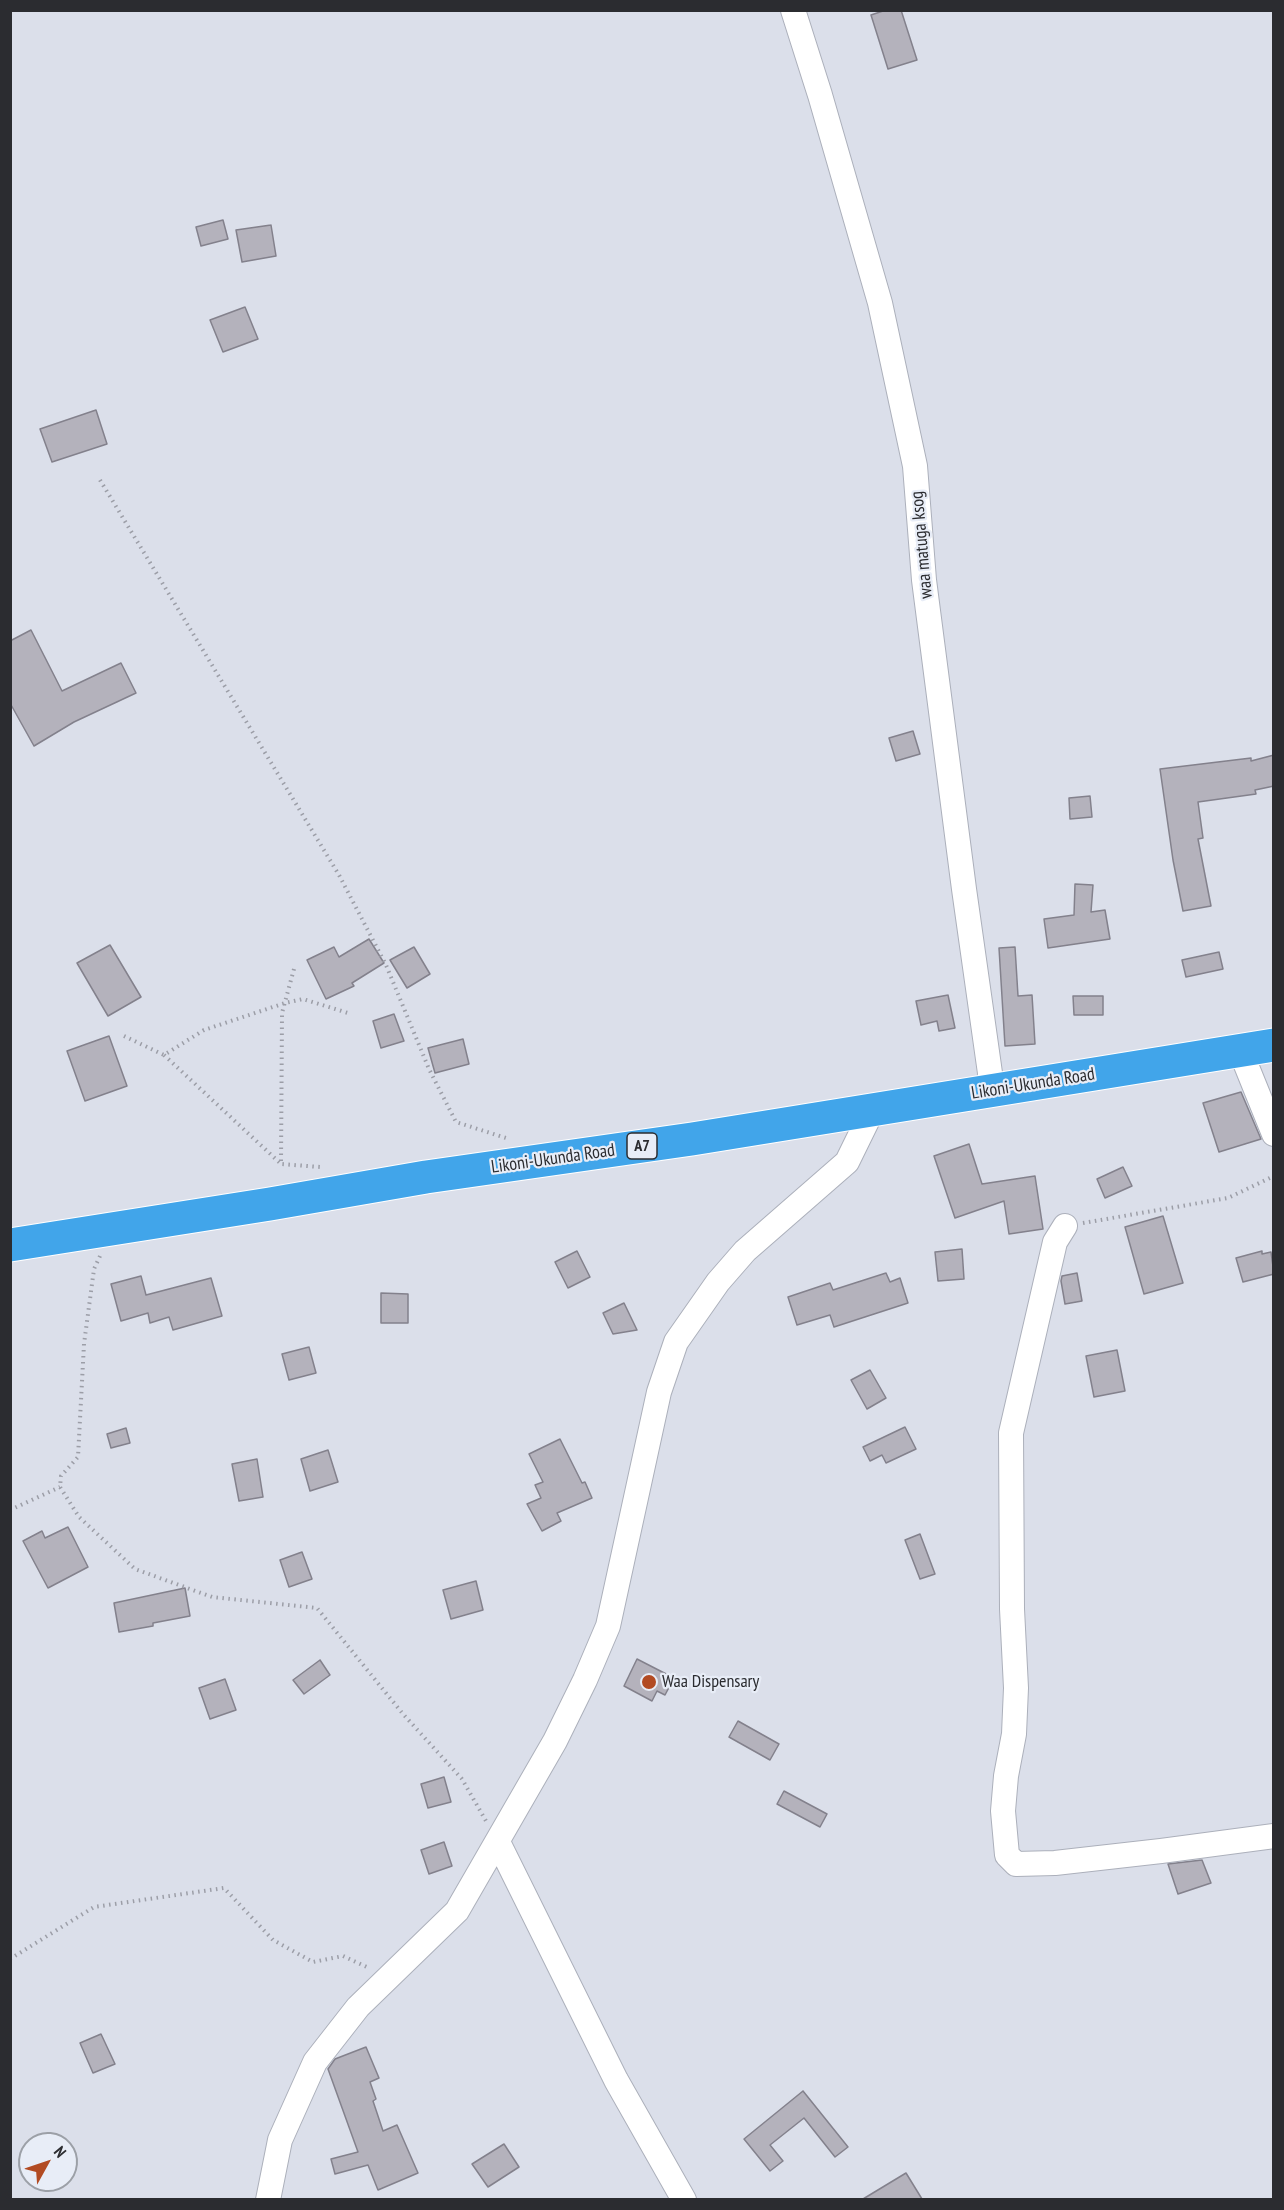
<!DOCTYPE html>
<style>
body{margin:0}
#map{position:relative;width:1284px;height:2210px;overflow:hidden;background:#dbdfea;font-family:"PT Sans Narrow",sans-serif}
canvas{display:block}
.frame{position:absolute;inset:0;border:12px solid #2b2c30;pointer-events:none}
.north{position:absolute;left:18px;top:2132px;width:60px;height:60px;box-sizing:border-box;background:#e8edf7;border:2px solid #9ca0a7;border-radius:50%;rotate:50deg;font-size:16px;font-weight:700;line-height:24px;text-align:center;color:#2b2c30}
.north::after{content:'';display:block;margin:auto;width:21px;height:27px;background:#b24b23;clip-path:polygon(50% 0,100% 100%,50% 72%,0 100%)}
</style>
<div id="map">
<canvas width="1284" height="2210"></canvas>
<div class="frame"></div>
<div class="north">N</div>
</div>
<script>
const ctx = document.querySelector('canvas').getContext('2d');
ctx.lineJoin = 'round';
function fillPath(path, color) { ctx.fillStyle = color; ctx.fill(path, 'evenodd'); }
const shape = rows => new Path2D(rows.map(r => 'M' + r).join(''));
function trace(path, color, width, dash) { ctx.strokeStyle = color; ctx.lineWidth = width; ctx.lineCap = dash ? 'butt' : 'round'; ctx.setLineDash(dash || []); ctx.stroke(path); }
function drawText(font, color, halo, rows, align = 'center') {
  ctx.font = font + ' "PT Sans Narrow",sans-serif'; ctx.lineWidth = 4.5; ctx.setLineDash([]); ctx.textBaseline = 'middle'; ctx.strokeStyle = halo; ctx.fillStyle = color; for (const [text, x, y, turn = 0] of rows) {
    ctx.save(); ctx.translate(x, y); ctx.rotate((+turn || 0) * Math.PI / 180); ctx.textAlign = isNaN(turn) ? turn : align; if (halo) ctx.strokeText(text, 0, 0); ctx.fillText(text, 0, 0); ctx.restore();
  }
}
const building = shape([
 [886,10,901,10,917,60,888,69,871,15,886,10],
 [223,220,228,239,201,246,196,227,223,220],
 [271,225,276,256,242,262,236,230,271,225],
 [245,307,258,339,223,352,210,320,245,307],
 [96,410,107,444,52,462,40,429,96,410],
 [31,630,62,691,121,663,136,693,74,722,34,746,10,703,10,641,31,630],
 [913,731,920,754,896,761,889,738,913,731],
 [1274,755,1274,786,1255,790,1256,794,1198,802,1203,838,1198,839,1211,906,1183,911,1173,860,1160,769,1251,758,1251,761,1274,755],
 [1090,796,1092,817,1070,819,1069,798,1090,796],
 [1075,884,1093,885,1091,912,1105,910,1110,939,1048,948,1044,919,1074,915,1075,884],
 [369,939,384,963,352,983,354,986,326,999,307,960,334,947,339,957,369,939],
 [110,945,141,997,108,1016,77,963,110,945],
 [414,947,430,974,407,988,390,960,414,947],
 [1015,947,1018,996,1032,995,1035,1044,1005,1046,999,948,1015,947],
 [1219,952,1223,969,1186,977,1182,960,1219,952],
 [948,995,955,1028,939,1031,937,1021,921,1025,916,1001,948,995],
 [1073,996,1103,996,1103,1015,1074,1015,1073,996],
 [394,1014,404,1041,381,1048,373,1021,394,1014],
 [109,1036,127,1086,85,1101,67,1051,109,1036],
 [463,1039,469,1064,435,1073,428,1048,463,1039],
 [1241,1092,1261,1139,1219,1152,1203,1103,1241,1092],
 [969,1144,982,1184,1035,1176,1043,1229,1009,1234,1004,1201,955,1218,934,1156,969,1144],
 [1123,1167,1132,1186,1105,1198,1097,1179,1123,1167],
 [1163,1216,1183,1283,1144,1294,1125,1227,1163,1216],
 [962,1249,964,1279,938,1281,935,1252,962,1249],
 [577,1251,590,1277,568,1288,555,1262,577,1251],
 [1262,1251,1262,1254,1271,1252,1274,1274,1243,1282,1236,1258,1262,1251],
 [886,1273,890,1282,900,1278,908,1303,834,1327,830,1315,797,1325,788,1297,830,1283,833,1290,886,1273],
 [1077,1273,1082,1301,1065,1304,1061,1281,1062,1276,1077,1273],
 [141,1276,146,1295,211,1278,222,1316,173,1330,169,1317,150,1323,148,1313,121,1321,111,1284,141,1276],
 [381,1293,408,1294,408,1323,381,1323,381,1293],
 [624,1303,637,1330,613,1334,603,1313,624,1303],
 [309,1347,316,1373,289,1380,282,1354,309,1347],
 [1117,1350,1125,1391,1094,1397,1086,1356,1117,1350],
 [870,1370,886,1398,867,1409,851,1380,870,1370],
 [905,1427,916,1449,886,1463,882,1455,870,1461,863,1447,905,1427],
 [126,1428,130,1443,111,1448,107,1434,126,1428],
 [560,1439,582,1483,585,1482,592,1498,557,1513,561,1521,542,1531,527,1504,541,1498,535,1485,543,1482,529,1454,560,1439],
 [328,1450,338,1482,310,1491,301,1459,328,1450],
 [257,1459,263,1497,239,1501,232,1464,257,1459],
 [68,1527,88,1567,48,1588,23,1541,42,1531,45,1538,68,1527],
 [920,1534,935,1574,920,1579,905,1540,920,1534],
 [302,1552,312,1579,289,1587,280,1560,302,1552],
 [476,1581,483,1610,451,1619,443,1590,476,1581],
 [185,1588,190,1616,153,1623,153,1626,119,1632,114,1603,185,1588],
 [637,1659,674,1678,665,1695,657,1691,652,1701,624,1686,637,1659],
 [320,1660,330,1675,304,1694,293,1680,320,1660],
 [225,1679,236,1710,210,1719,199,1688,225,1679],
 [738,1721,779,1744,770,1760,729,1737,738,1721],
 [444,1777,451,1802,428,1808,421,1784,444,1777],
 [784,1791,827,1814,820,1827,777,1804,784,1791],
 [444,1842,452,1866,429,1874,421,1850,444,1842],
 [1202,1860,1211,1883,1178,1894,1168,1864,1202,1860],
 [101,2034,115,2064,93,2073,80,2043,101,2034],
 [366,2047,379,2078,370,2082,376,2099,373,2101,383,2131,397,2125,418,2173,378,2190,368,2165,335,2174,331,2159,358,2152,328,2069,335,2059,366,2047],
 [803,2091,848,2147,835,2157,804,2118,770,2145,783,2161,770,2171,744,2139,803,2091],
 [504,2144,519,2167,488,2187,472,2164,504,2144],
 [906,2173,922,2199,863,2199,906,2173]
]);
fillPath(building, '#b4b2bc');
trace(building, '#83818c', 1.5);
const minor = shape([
 [793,10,820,95,880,303,915,466,924,580,964,889,990,1073,989,1091],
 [1240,1050,1274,1134],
 [1065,1226,1055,1242,1011,1433,1012,1609,1016,1688,1014,1734,1006,1776,1003,1811,1007,1855,1016,1864,1055,1863,1161,1851,1274,1836],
 [498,1842,616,2080,684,2200],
 [268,2200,280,2140,315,2062,358,2007,457,1911,555,1741,585,1680,608,1626,659,1392,676,1342,718,1282,745,1251,847,1162,873,1109]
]);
const highway = shape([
 [10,1245,270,1204,426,1177,692,1139,1274,1045]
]);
trace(minor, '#acb0bb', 26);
trace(highway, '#fff', 35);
trace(shape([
 [100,480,339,875,386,965,429,1069,456,1122,506,1138],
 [294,969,282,1013,281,1164,320,1167],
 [124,1036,164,1055,204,1030,285,1003,303,999,348,1013],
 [164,1055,280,1163],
 [1083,1223,1228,1198,1274,1176],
 [100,1256,94,1269,84,1344,78,1457,61,1476,60,1487,79,1517,135,1569,212,1597,317,1608,403,1714,462,1779,486,1821],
 [10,1510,60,1487],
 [10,1959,94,1907,224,1888,273,1940,313,1962,343,1956,369,1968]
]), '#9c9ea7', 4, [1.5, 4.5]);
trace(minor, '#fff', 24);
trace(highway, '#41a5ea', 33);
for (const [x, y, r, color] of [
 [649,1682,8,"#b24b23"]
]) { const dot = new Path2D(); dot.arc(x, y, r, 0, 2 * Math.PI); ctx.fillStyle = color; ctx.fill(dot); trace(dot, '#e8edf7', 2); }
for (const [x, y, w] of [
 [642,1146,30]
]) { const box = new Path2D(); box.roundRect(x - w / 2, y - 13, w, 26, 4.5); ctx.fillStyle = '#e8edf7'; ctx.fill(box); trace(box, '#2b2c30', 1.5); }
drawText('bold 16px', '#2b2c30', null, [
 ["A7",642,1146]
]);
drawText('18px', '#2b2c30', '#e8edf7', [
 ["waa matuga ksog",922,545,-95],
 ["Likoni-Ukunda Road",1033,1084,-9],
 ["Likoni-Ukunda Road",553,1159,-8]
]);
drawText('18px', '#2b2c30', '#e8edf7', [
 ["Waa Dispensary",662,1682]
], 'left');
</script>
